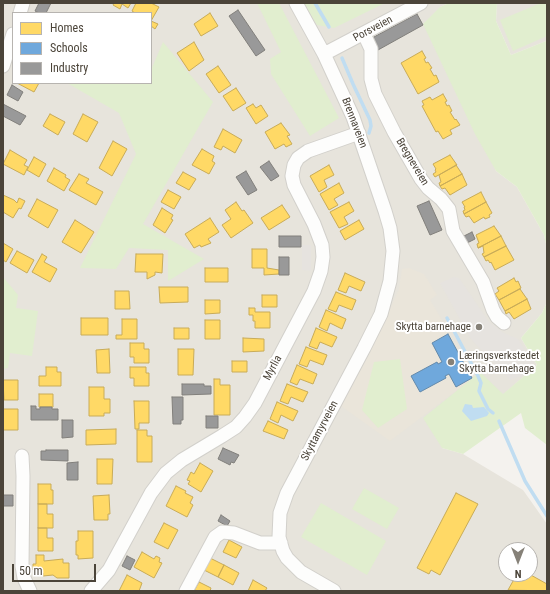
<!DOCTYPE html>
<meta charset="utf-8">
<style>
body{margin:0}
#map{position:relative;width:550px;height:594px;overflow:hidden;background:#f4f2ee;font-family:"Roboto Condensed",sans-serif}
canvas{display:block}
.frame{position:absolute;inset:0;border:4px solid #4b4439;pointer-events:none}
.legend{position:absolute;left:12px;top:12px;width:140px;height:72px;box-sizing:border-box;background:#fff;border:1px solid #b7b4b0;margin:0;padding:5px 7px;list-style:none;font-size:12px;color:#4b4439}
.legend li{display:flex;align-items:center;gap:8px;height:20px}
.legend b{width:20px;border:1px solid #b7b4b0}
.north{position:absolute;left:498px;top:542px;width:40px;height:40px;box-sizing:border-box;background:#fff;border:1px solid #b7b4b0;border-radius:50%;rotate:180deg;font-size:11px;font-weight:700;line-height:16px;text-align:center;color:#4b4439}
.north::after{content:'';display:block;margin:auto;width:14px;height:18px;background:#868178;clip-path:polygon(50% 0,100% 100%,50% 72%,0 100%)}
.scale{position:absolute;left:12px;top:564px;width:84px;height:18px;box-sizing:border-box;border:2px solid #4b4439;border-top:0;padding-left:5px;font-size:12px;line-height:14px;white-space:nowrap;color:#4b4439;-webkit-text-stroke:3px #fff;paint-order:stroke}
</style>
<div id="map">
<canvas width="550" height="594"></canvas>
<div class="frame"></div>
<ul class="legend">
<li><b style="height:11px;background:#ffd966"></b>Homes</li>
<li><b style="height:11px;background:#6fa8dc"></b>Schools</li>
<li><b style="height:11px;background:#999"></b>Industry</li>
</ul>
<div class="north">N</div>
<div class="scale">50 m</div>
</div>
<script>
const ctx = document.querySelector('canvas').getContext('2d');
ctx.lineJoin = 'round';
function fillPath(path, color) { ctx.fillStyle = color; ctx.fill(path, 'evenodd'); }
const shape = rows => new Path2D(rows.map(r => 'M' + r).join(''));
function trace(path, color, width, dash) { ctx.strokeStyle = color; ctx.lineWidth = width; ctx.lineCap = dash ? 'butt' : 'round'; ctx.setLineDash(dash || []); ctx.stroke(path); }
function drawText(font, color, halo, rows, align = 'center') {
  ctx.font = font + ' "Roboto Condensed",sans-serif'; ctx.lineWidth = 4; ctx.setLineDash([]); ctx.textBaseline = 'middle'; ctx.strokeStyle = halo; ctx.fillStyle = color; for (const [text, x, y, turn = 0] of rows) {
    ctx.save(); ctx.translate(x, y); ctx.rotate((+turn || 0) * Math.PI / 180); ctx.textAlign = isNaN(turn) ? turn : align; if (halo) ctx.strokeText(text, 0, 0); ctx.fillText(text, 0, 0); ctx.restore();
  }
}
fillPath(shape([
 [3,3,449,3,440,7,496,171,517,187,544,235,547,248,547,302,542,313,521,338,537,365,442,448,463,454,523,490,547,524,547,591,3,591],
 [13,13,151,13,151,83,13,83],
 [506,550,530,550,530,574,506,574],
 [497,3,547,3,547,43,546,41,511,55,496,21]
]), '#e7e4dc');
fillPath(shape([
 [409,268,424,274,437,295,430,300,476,376,390,441,341,406,380,331,399,289,402,269]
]), '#eae5da');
fillPath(shape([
 [257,3,279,3,339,118,310,136,271,74,270,59,281,52],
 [303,3,385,3,334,28,317,25],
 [449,3,497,3,496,21,511,55,546,41,547,43,547,248,544,235,517,187,496,171,475,134,423,24,440,7],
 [541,3,547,3,547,36,513,51,500,20],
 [163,42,213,102,143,224,204,259,168,281,168,250,129,248,116,269,80,268,136,154,119,113,67,83,151,83,151,70],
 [3,277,18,295,16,308,38,311,32,356,10,353,8,368,3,369],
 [547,302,547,445,525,428,521,413,463,454,442,448,423,418,480,372,503,394,537,365,521,338,542,313],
 [400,359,407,409,378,428,362,410,374,362],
 [364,488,399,508,387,529,352,509],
 [321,503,386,541,367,575,301,537]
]), '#e1eecf');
fillPath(shape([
 [302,245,311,245,311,271,302,270],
 [454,277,459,278,489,322,504,333,518,339,535,366,521,376,510,380,471,339,440,283]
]), '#e6e3df');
fillPath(shape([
 [465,404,472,405,473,408,484,407,489,413,487,416,471,421,462,411]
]), '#c0ddf1');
const homes = shape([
 [114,3,131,3,128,8,122,4,120,9,113,5,114,3],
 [136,3,151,3,159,7,151,21,158,24,155,29,151,26,151,13,135,13,132,11,136,3],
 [210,13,218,26,201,36,194,24,210,13],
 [194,42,204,60,189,71,177,53,194,42],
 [422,51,426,58,424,59,426,63,428,62,432,68,430,69,434,76,436,75,439,82,418,94,401,63,422,51],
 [218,66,231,85,219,93,206,74,218,66],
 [17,83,39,83,34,92,17,83],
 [236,88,246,103,233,111,223,96,236,88],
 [443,94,447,101,445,102,447,106,449,105,452,111,450,112,455,120,456,119,460,125,450,130,452,134,443,139,438,131,436,132,422,106,424,105,422,101,430,97,432,100,443,94],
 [253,104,256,108,261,105,268,116,256,124,246,108,253,104],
 [50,114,65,122,58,135,43,126,50,114],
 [83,114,98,122,87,142,73,134,83,114],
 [281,123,290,135,287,136,292,144,286,147,284,144,275,149,265,132,281,123],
 [223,129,242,140,235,153,223,146,221,150,214,147,223,129],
 [113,141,127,149,112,176,99,168,113,141],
 [202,149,214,156,212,161,215,163,209,174,192,165,202,149],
 [10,150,27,160,24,165,28,167,24,175,3,164,10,150],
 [450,155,457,165,435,177,433,174,436,172,435,170,436,169,433,164,450,155],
 [34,157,46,164,39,177,27,170,34,157],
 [329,165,334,175,324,180,327,187,319,192,310,176,329,165],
 [456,165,462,174,440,186,439,183,441,182,439,175,456,165],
 [54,168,66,175,65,177,70,180,64,191,47,181,54,168],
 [183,172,196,179,189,190,176,183,183,172],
 [79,174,89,179,86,183,103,192,96,205,69,190,79,174],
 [462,174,467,185,450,195,445,188,442,189,440,186,462,174],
 [339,183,344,193,334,199,338,205,329,210,320,194,339,183],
 [168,190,181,197,174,209,161,202,168,190],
 [481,192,486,202,464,214,463,211,465,210,464,207,465,207,462,202,481,192],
 [3,195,14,200,17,203,19,198,25,201,21,209,19,208,13,218,3,212,3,195],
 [37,199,58,210,48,228,28,216,37,199],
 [236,202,242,211,244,210,253,223,231,238,222,225,231,219,225,210,236,202],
 [349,202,354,211,344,217,348,224,339,228,330,212,349,202],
 [486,202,492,213,489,215,490,217,485,219,484,217,474,223,469,216,466,217,464,214,486,202],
 [282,205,290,217,269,230,261,218,282,205],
 [162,208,173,215,171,219,173,220,165,233,153,225,162,208],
 [210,218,219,232,208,239,211,243,201,247,200,245,194,248,185,234,210,218],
 [75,220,94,232,81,253,62,242,75,220],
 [359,220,364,229,345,240,340,231,359,220],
 [494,226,501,236,478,248,477,244,479,243,476,235,494,226],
 [501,236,506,246,484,257,482,254,484,253,483,246,478,248,501,236],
 [3,243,13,249,6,262,3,260,3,243],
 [506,246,514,260,495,270,491,262,490,263,488,260,486,261,484,257,506,246],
 [252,249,267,249,267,268,279,270,279,274,264,275,264,268,252,268,252,249],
 [17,251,34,260,27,273,10,263,17,251],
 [42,254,47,257,44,262,57,269,50,282,32,272,42,254],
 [136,254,163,254,162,273,155,272,155,275,147,279,147,272,135,272,136,254],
 [205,268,228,268,228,282,205,282,205,268],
 [345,273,365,282,361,291,349,286,346,293,338,290,345,273],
 [514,278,516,282,518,281,521,288,499,300,495,294,499,291,497,288,514,278],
 [159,287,188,287,188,302,160,303,159,287],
 [520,289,527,299,505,311,499,300,520,289],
 [115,291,129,291,130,309,115,309,115,291],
 [336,292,356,300,352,310,339,305,336,312,328,309,336,292],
 [262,295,277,295,277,307,262,307,262,295],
 [527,299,531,309,514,319,509,312,506,314,505,311,527,299],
 [205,300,220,300,220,313,205,314,205,300],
 [249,308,255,308,255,312,270,312,270,328,255,328,255,321,253,321,253,315,249,315,249,308],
 [326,310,346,319,342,329,330,323,327,331,319,327,326,310],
 [81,318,108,318,108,335,81,335,81,318],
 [122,319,137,319,137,339,116,339,116,335,122,335,122,319],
 [205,320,220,320,220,339,205,339,205,320],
 [174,328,189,328,189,339,174,339,174,328],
 [316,328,337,337,332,347,320,342,317,349,309,346,316,328],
 [243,338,264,339,264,351,243,352,243,338],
 [130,343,144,343,144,349,149,349,149,363,134,363,134,357,130,357,130,343],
 [306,347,327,355,323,365,310,360,307,367,299,364,306,347],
 [109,349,110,373,97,373,96,350,109,349],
 [178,349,194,349,193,375,178,375,178,349],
 [232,361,247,361,247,372,232,372,232,361],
 [297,365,317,374,313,384,300,379,297,385,290,382,297,365],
 [46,367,57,367,57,372,61,372,61,386,39,386,39,376,46,376,46,367],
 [130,367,146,367,146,373,149,373,149,386,134,386,134,378,130,378,130,367],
 [214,379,220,379,220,385,230,385,230,415,214,415,214,379],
 [3,380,18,380,18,400,4,400,3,380],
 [287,384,308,392,303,402,291,397,288,404,280,401,287,384],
 [89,387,104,387,104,399,110,399,110,413,104,413,104,416,89,416,89,387],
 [39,394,53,394,53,407,39,407,39,394],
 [134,401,149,401,149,423,139,423,139,429,135,429,134,401],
 [277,402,298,411,293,421,281,415,278,423,270,419,277,402],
 [3,409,18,409,18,430,3,430,3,409],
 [268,421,288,430,284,439,263,431,268,421],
 [116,429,116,444,86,445,86,430,116,429],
 [137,430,147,430,147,436,152,436,152,462,137,462,137,430],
 [97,459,113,459,112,484,97,484,97,459],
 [200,463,213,471,201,492,188,484,190,481,187,480,191,472,194,474,200,463],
 [38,484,51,484,51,490,53,490,53,504,38,504,38,484],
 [176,486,186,491,185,493,193,497,190,503,193,505,187,517,166,506,176,486],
 [456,493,478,504,440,575,431,570,429,574,417,568,456,493],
 [109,495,110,514,108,514,108,520,94,520,93,496,109,495],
 [38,504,47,504,47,514,53,514,53,528,38,528,38,504],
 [164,523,178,530,168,549,154,542,164,523],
 [38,528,47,528,47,538,53,538,53,551,38,551,38,528],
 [78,531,93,531,93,558,78,559,78,555,76,555,76,541,78,541,78,531],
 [229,540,242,547,236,558,223,552,229,540],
 [142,552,154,559,156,556,160,558,159,562,162,563,154,578,134,567,142,552],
 [36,555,44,555,44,561,63,559,63,563,69,563,69,578,57,578,53,575,43,576,43,573,36,573,36,570,33,570,33,564,36,564,36,555],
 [210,558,224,565,218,577,204,570,210,558],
 [224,565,239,573,233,585,218,577,224,565],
 [517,574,529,574,547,584,547,591,508,590,517,574],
 [127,575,142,583,139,591,119,591,127,575],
 [253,580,267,588,265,591,248,591,253,580],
 [199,582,211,588,210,591,194,591,199,582]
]);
fillPath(homes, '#ffd966');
trace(homes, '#c9ac58', 1);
const schools = shape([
 [448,334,472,378,456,387,449,374,445,376,446,378,420,392,411,376,437,362,438,364,442,362,432,343,448,334]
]);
fillPath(schools, '#6fa8dc');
trace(schools, '#648aab', 1);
const industry = shape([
 [39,3,51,3,46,13,39,13,35,11,39,3],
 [238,10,265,50,256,56,229,16,238,10],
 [417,14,423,25,378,50,372,38,417,14],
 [12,85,23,92,18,101,7,95,12,85],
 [3,104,26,116,20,125,3,116,3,104],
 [269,161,279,176,271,181,260,167,269,161],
 [246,171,257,190,248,195,236,177,246,171],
 [429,201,442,230,430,235,417,206,429,201],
 [472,232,475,239,465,244,462,237,472,232],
 [279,236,301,236,301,247,279,247,279,236],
 [279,257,289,257,289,275,279,275,279,257],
 [182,384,204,384,204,386,211,386,211,394,182,395,182,384],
 [172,397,183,397,183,420,181,420,181,424,173,424,172,397],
 [31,406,36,406,36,409,40,409,40,407,52,407,52,409,58,409,58,420,31,420,31,406],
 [206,416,218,416,218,428,206,428,206,416],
 [62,420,73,420,73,437,62,438,62,420],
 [223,448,239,455,234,463,231,462,230,465,218,459,223,448],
 [46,450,68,450,68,461,41,460,41,451,46,451,46,450],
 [78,462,78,480,67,480,67,463,78,462],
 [3,495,13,495,13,506,3,506,3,495],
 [221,515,230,521,227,526,218,521,221,515],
 [127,556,135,560,130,570,122,566,127,556]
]);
fillPath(industry, '#999');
trace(industry, '#82807c', 1);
trace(shape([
 [315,3,329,27],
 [342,58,353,84,370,120,371,126,369,133],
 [447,318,478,376,481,383,479,391,488,409,493,413],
 [499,421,525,481,547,516]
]), '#c0ddf1', 3.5);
const street = shape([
 [296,3,324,54,353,117,385,211,390,228,393,251,390,281,381,314,364,348,287,493,280,513,279,537,283,551,287,558,301,572,334,591],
 [20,13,23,3],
 [364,34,371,49,371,79,375,94,394,132,421,179,428,188,441,199,449,209,453,231,483,282,493,310,497,317,504,323],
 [324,54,421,3],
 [3,66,13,34],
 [22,456,23,476,22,566,24,578,30,591],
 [91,591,109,570,151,493,166,473,182,460,222,436,236,427,245,417,255,403,314,291,321,271,323,257,322,245,314,224,294,185,292,176,294,165,298,158,308,151,359,133],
 [186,591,215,537,222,532,234,533,260,543,281,543]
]);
trace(street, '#d2d0cb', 15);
trace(street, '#fdfdfc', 13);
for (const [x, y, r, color] of [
 [479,327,4,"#868178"],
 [451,362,4,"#868178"]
]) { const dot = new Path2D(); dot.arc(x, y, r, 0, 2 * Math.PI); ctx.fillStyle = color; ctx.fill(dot); trace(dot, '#fff', 1.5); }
drawText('11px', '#4b4439', '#fff', [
 ["Porsveien",373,29,-28],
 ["Brennaveien",354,123,69],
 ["Bregneveien",412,162,59],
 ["Myrlia",273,368,-62],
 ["Skyttamyrveien",320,431,-62]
]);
drawText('11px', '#4b4439', '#fff', [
 ["Skytta barnehage",471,327],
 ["Læringsverkstedet",459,356,"left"],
 ["Skytta barnehage",459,369,"left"]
], 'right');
</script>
